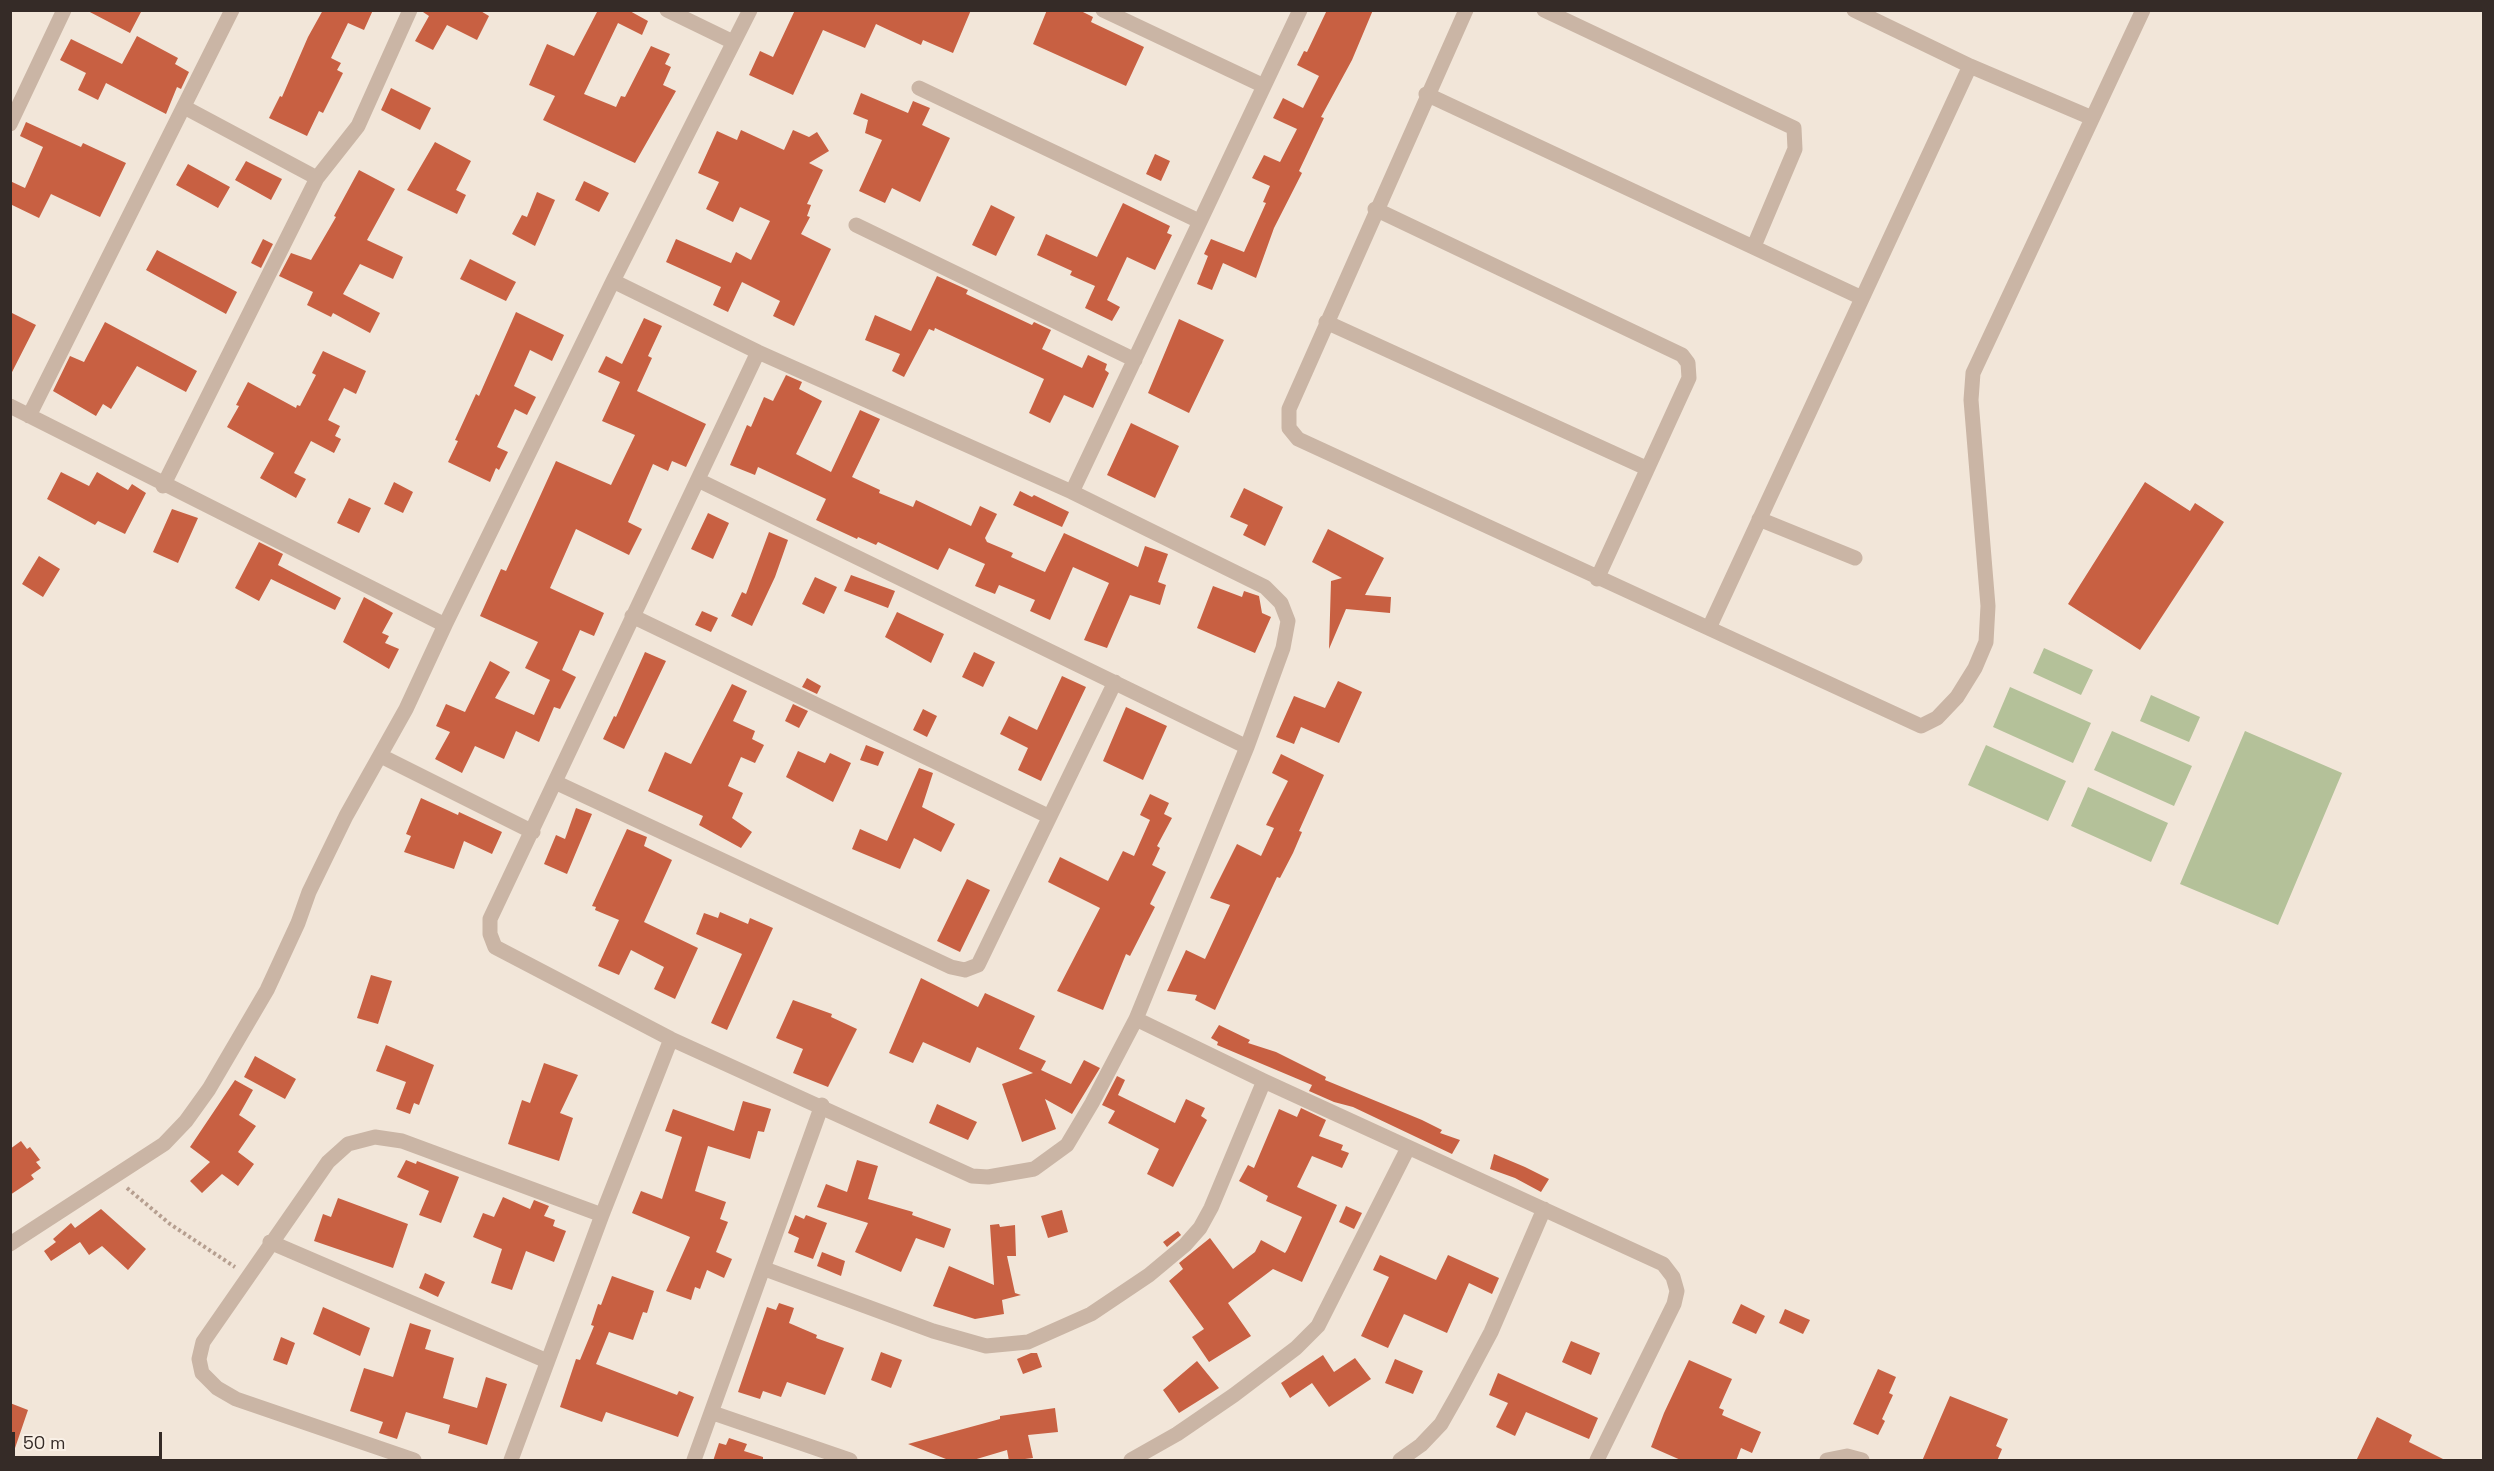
<!DOCTYPE html>
<style>
body{margin:0}
#map{position:relative;width:2494px;height:1471px;overflow:hidden;background:#f2e6d9;font-family:"Space Grotesk",sans-serif}
canvas{display:block}
.frame{position:absolute;inset:0;border:12px solid #352b27;pointer-events:none}
.scale{position:absolute;left:12px;top:1432px;width:150px;height:27px;box-sizing:border-box;border:3px solid #352b27;border-top:0;padding-left:8px;font-size:18px;line-height:21px;white-space:nowrap;color:#352b27;-webkit-text-stroke:4px #f9f0e6;paint-order:stroke}
</style>
<div id="map">
<canvas width="2494" height="1471"></canvas>
<div class="frame"></div>
<div class="scale">50 m</div>
</div>
<script>
const ctx = document.querySelector('canvas').getContext('2d');
ctx.lineJoin = 'round';
function fillPath(path, color) { ctx.fillStyle = color; ctx.fill(path, 'evenodd'); }
const shape = rows => new Path2D(rows.map(r => 'M' + r).join(''));
function trace(path, color, width, dash) { ctx.strokeStyle = color; ctx.lineWidth = width; ctx.lineCap = dash ? 'butt' : 'round'; ctx.setLineDash(dash || []); ctx.stroke(path); }
fillPath(shape([
 [2044,648,2093,670,2081,695,2033,673],
 [2010,687,2091,723,2073,763,1993,727],
 [2151,695,2200,717,2189,742,2140,721],
 [2112,731,2192,766,2174,806,2094,770],
 [2245,731,2342,773,2278,925,2180,884],
 [1986,745,2066,781,2048,821,1968,785],
 [2088,787,2168,823,2151,862,2071,826]
]), '#b4c199');
fillPath(shape([
 [86,10,142,10,130,33],
 [323,10,373,10,364,30,348,23,331,58,341,63,337,70,343,73,323,113,319,111,307,136,269,118,280,96,282,97,308,37],
 [420,10,479,10,489,16,477,40,447,25,433,50,415,41,429,16],
 [594,10,628,10,648,21,642,35,618,23,584,94,616,107,621,96,625,97,651,46,670,54,665,64,671,67,663,85,676,91,635,163,543,120,555,96,529,85,547,44,574,56,597,12],
 [795,10,971,10,953,53,923,40,921,45,876,24,865,48,823,30,793,95,749,75,760,51,773,57],
 [1047,10,1079,10,1093,17,1091,22,1144,47,1126,86,1033,44],
 [1327,10,1373,10,1352,60,1321,117,1324,118,1299,171,1302,173,1274,228,1256,278,1223,263,1212,290,1197,284,1208,256,1204,254,1211,239,1244,252,1266,203,1263,202,1270,186,1252,178,1264,155,1280,162,1297,129,1273,118,1283,98,1303,108,1319,76,1297,65,1304,51,1307,52],
 [137,36,178,58,175,64,189,72,181,89,177,87,166,114,106,83,98,100,78,90,86,73,60,60,71,39,122,64],
 [391,88,431,108,420,130,381,110],
 [861,93,908,113,913,101,930,108,922,125,950,138,920,202,892,188,885,203,859,191,882,140,865,133,868,120,853,114],
 [26,122,81,147,83,143,126,163,100,217,51,194,39,218,10,204,10,181,25,188,43,147,20,136],
 [741,130,784,150,793,130,809,137,817,132,829,151,809,163,823,170,807,204,811,205,807,216,810,217,801,234,831,249,794,326,773,316,780,301,742,282,728,312,713,305,721,287,666,262,676,239,731,263,736,252,751,260,770,221,740,207,733,222,706,209,719,182,698,173,717,131,737,140],
 [435,142,471,161,456,190,466,195,457,214,407,190],
 [1155,154,1170,161,1161,181,1146,174],
 [246,161,282,179,271,200,235,180],
 [188,164,230,187,218,208,176,185],
 [359,170,395,189,367,240,403,257,393,279,360,264,343,294,380,313,370,333,333,313,331,317,307,305,313,292,279,276,291,253,311,260,336,217,334,216],
 [584,181,609,193,599,212,575,200],
 [537,192,555,200,535,246,512,234,522,215,527,217],
 [1123,203,1170,226,1167,233,1172,235,1155,270,1127,257,1107,300,1120,307,1112,321,1085,308,1095,286,1070,275,1072,271,1037,255,1046,234,1097,257],
 [991,205,1015,217,996,256,972,245],
 [263,239,273,244,261,268,251,263],
 [157,250,237,292,226,314,146,270],
 [470,259,516,282,506,301,460,279],
 [937,276,968,290,966,294,1032,325,1034,322,1051,330,1042,349,1082,368,1088,355,1107,364,1105,370,1109,373,1093,408,1064,395,1050,423,1029,413,1044,379,935,328,934,331,929,329,904,377,892,371,900,354,865,340,875,315,911,331],
 [10,312,36,325,10,376],
 [516,312,564,335,552,361,530,350,514,386,536,397,527,415,515,409,497,447,508,452,499,470,496,468,490,482,448,462,458,441,455,440,476,394,479,396],
 [644,318,662,326,648,356,652,358,637,391,706,424,686,467,672,461,668,471,653,464,628,522,642,529,629,555,576,529,550,588,604,613,594,636,580,630,562,670,576,677,560,709,554,707,539,742,516,731,504,759,475,746,462,773,435,759,450,732,436,726,446,704,465,712,490,661,510,672,495,698,534,715,550,680,525,668,538,642,480,616,501,569,506,571,556,461,611,485,635,435,602,421,620,382,598,372,606,356,622,364],
 [1179,319,1224,340,1189,413,1148,393],
 [105,322,197,371,186,392,137,366,111,409,103,404,96,416,53,391,70,356,84,362],
 [323,351,366,371,356,394,344,388,328,420,340,426,335,436,341,439,334,453,311,441,294,473,306,479,296,498,260,478,274,453,227,427,239,406,236,405,248,382,296,408,297,405,300,406,316,375,312,373],
 [786,375,802,382,799,389,822,401,796,454,831,472,860,410,880,419,852,477,880,490,879,493,913,507,916,500,971,526,980,506,997,514,985,538,987,542,1013,553,1011,557,1045,572,1064,533,1138,567,1145,546,1168,554,1158,582,1166,585,1160,605,1130,595,1107,648,1084,640,1109,583,1073,567,1050,620,1030,611,1035,600,999,585,995,594,975,586,985,564,949,548,938,570,878,542,876,545,858,537,857,539,816,520,826,499,758,467,755,475,730,465,747,425,751,427,764,397,773,401],
 [1131,423,1179,446,1155,498,1107,475],
 [61,472,89,486,97,472,128,490,132,484,146,493,125,534,98,521,95,525,47,499],
 [394,482,413,492,403,513,384,504],
 [2145,482,2190,511,2195,503,2224,522,2140,650,2068,604],
 [1244,488,1283,507,1265,546,1243,535,1248,525,1230,517],
 [1020,491,1032,497,1034,495,1069,512,1062,527,1013,505],
 [349,498,371,508,359,533,337,523],
 [172,509,198,518,178,563,153,552],
 [708,513,729,523,713,559,691,549],
 [1328,529,1384,558,1365,595,1391,597,1390,613,1346,609,1329,649,1331,581,1342,578,1312,562],
 [769,532,788,540,775,577,752,626,731,616,742,592,746,594],
 [259,542,283,554,278,565,341,598,335,610,271,579,259,601,235,588],
 [39,556,60,569,43,597,22,584],
 [851,575,895,591,888,608,844,591],
 [815,577,837,587,824,614,802,604],
 [1213,586,1242,597,1244,591,1259,596,1262,613,1271,617,1255,653,1197,628],
 [364,597,393,613,382,633,389,636,385,643,399,649,389,669,343,642],
 [702,611,718,618,711,632,695,625],
 [897,612,944,634,931,663,885,637],
 [645,652,666,661,624,749,603,739,614,716,616,717],
 [974,652,995,662,983,687,962,677],
 [1062,676,1086,687,1041,781,1018,770,1028,748,1000,734,1009,716,1037,730],
 [807,678,821,686,817,694,802,687],
 [1338,681,1362,692,1339,743,1301,727,1294,744,1276,737,1294,696,1325,708],
 [732,684,747,691,733,721,755,731,752,739,764,745,755,763,741,757,728,786,743,793,732,818,752,832,741,848,699,825,703,816,648,791,665,752,691,764],
 [793,704,808,711,799,728,785,721],
 [1126,707,1167,726,1143,780,1103,761],
 [923,709,937,716,927,737,913,730],
 [866,745,884,752,878,766,860,760],
 [798,751,825,763,830,753,851,763,833,802,786,777],
 [1281,754,1324,775,1299,831,1302,832,1293,853,1280,878,1277,877,1215,1010,1195,1000,1197,995,1167,991,1186,950,1205,959,1230,905,1210,898,1237,844,1261,856,1274,828,1266,825,1288,781,1272,773],
 [919,768,933,773,922,807,955,824,941,852,914,838,900,869,852,849,860,829,887,841],
 [1150,794,1169,803,1164,814,1172,818,1157,846,1160,848,1152,865,1166,872,1150,904,1155,907,1130,956,1126,954,1103,1010,1057,991,1100,908,1048,882,1060,857,1108,881,1123,851,1134,856,1150,820,1140,815],
 [421,798,458,815,459,812,502,832,492,854,464,841,454,869,404,852,411,836,406,834],
 [576,808,592,814,567,874,544,864,556,835,565,839],
 [627,829,647,837,644,846,672,860,644,922,698,948,675,999,654,989,664,967,631,950,619,975,598,966,619,920,595,910,596,907,592,906],
 [967,879,990,890,960,952,937,941],
 [720,912,748,924,750,918,773,928,727,1030,711,1023,742,954,696,934,704,913,718,918],
 [371,975,392,981,378,1024,357,1018],
 [921,978,978,1007,985,993,1035,1016,1019,1049,1046,1061,1041,1070,1071,1084,1084,1060,1100,1068,1072,1114,1045,1099,1056,1129,1022,1142,1002,1084,1033,1073,977,1047,970,1063,923,1042,913,1063,889,1053],
 [793,1000,832,1014,831,1017,857,1029,828,1087,793,1073,803,1049,776,1038],
 [1219,1025,1250,1040,1248,1043,1276,1052,1326,1077,1325,1080,1422,1120,1442,1130,1440,1133,1460,1140,1452,1154,1353,1107,1334,1102,1309,1091,1312,1085,1217,1045,1218,1042,1211,1038],
 [386,1045,434,1065,419,1105,414,1103,410,1114,396,1109,406,1082,376,1071],
 [255,1056,296,1079,285,1099,244,1077],
 [544,1063,578,1075,560,1113,573,1118,559,1161,508,1144,522,1100,530,1103],
 [1117,1076,1125,1080,1118,1095,1175,1123,1186,1099,1205,1108,1201,1116,1207,1120,1173,1187,1147,1174,1159,1149,1108,1123,1115,1111,1102,1105],
 [235,1080,253,1090,239,1115,256,1126,238,1152,254,1164,238,1186,222,1174,202,1193,190,1181,210,1162,190,1147],
 [743,1101,771,1109,764,1132,758,1131,750,1159,708,1146,695,1191,726,1202,720,1219,728,1222,716,1252,732,1259,724,1278,707,1270,700,1289,695,1287,691,1300,666,1291,690,1237,632,1213,641,1191,662,1199,682,1137,665,1131,673,1109,734,1131],
 [937,1104,977,1122,968,1140,929,1123],
 [1301,1108,1326,1120,1319,1136,1343,1145,1341,1150,1349,1153,1342,1168,1312,1156,1297,1187,1337,1205,1302,1282,1273,1269,1228,1303,1251,1336,1209,1362,1192,1337,1204,1329,1169,1281,1183,1269,1179,1263,1210,1238,1233,1269,1255,1252,1261,1240,1285,1253,1287,1250,1302,1217,1266,1201,1268,1196,1239,1181,1248,1165,1254,1168,1279,1109,1297,1117],
 [21,1141,27,1149,30,1147,40,1160,36,1162,41,1168,31,1175,34,1179,10,1195,10,1149],
 [1494,1154,1525,1167,1549,1179,1541,1192,1515,1178,1490,1169],
 [406,1160,416,1164,417,1161,459,1177,441,1223,419,1215,429,1191,397,1177],
 [857,1160,878,1166,868,1199,913,1212,912,1215,951,1229,944,1248,916,1238,901,1272,855,1252,868,1223,817,1207,826,1184,847,1192],
 [503,1197,530,1209,534,1200,549,1206,544,1216,555,1220,553,1226,566,1231,554,1262,526,1251,512,1290,491,1283,502,1249,473,1237,483,1213,494,1217],
 [338,1198,408,1224,393,1268,314,1241,323,1214,331,1217],
 [1346,1206,1362,1213,1354,1229,1339,1222],
 [101,1209,146,1249,128,1270,102,1246,89,1255,80,1242,51,1261,44,1251,56,1242,53,1239,71,1223,75,1228],
 [1062,1210,1068,1232,1048,1238,1041,1216],
 [795,1215,804,1219,806,1215,827,1223,813,1259,794,1252,799,1238,788,1233],
 [999,1224,1000,1227,1015,1225,1016,1256,1007,1256,1015,1293,1021,1295,1002,1300,1004,1314,975,1319,933,1306,949,1266,994,1285,990,1225],
 [1178,1231,1181,1235,1167,1247,1163,1242],
 [822,1252,845,1261,841,1276,817,1266],
 [1380,1255,1436,1280,1448,1255,1499,1278,1492,1294,1469,1283,1447,1333,1404,1314,1388,1348,1361,1336,1389,1277,1373,1270],
 [425,1273,445,1282,438,1297,419,1288],
 [612,1276,654,1291,647,1313,643,1312,633,1340,609,1332,596,1364,677,1395,679,1391,694,1397,678,1437,606,1412,602,1422,560,1407,576,1359,580,1360,594,1326,591,1325,598,1304,601,1305],
 [779,1303,794,1308,789,1323,817,1335,816,1338,844,1348,825,1395,787,1382,781,1397,763,1391,760,1399,738,1392,767,1307,776,1310],
 [1741,1304,1765,1316,1756,1334,1732,1323],
 [323,1307,370,1328,360,1356,313,1334],
 [1785,1309,1810,1320,1803,1334,1779,1323],
 [410,1323,431,1330,425,1349,454,1358,443,1398,477,1408,486,1377,507,1384,487,1445,448,1433,450,1425,406,1412,397,1439,379,1433,383,1422,350,1411,364,1368,393,1377],
 [281,1337,295,1343,287,1365,273,1360],
 [1571,1341,1600,1353,1591,1375,1562,1362],
 [881,1352,902,1360,891,1388,871,1380],
 [1031,1353,1037,1353,1042,1367,1023,1374,1017,1359],
 [1323,1355,1334,1372,1355,1358,1371,1379,1329,1407,1312,1383,1290,1398,1281,1383],
 [1395,1359,1423,1371,1413,1394,1385,1383],
 [1689,1360,1732,1379,1719,1408,1724,1410,1722,1415,1761,1432,1752,1453,1741,1448,1736,1461,1683,1461,1651,1447,1664,1413],
 [1197,1361,1219,1388,1179,1413,1163,1390],
 [1878,1369,1896,1377,1889,1393,1893,1395,1882,1419,1885,1421,1878,1435,1853,1424],
 [1498,1373,1598,1418,1589,1439,1526,1412,1515,1436,1496,1427,1508,1403,1489,1395],
 [1950,1396,2008,1419,1996,1446,2002,1449,1997,1461,1922,1461],
 [10,1403,28,1410,13,1454,10,1454],
 [1055,1408,1058,1432,1028,1435,1033,1458,1009,1461,1007,1450,970,1461,951,1461,908,1444,1000,1419,1000,1416],
 [2377,1417,2412,1435,2409,1442,2447,1461,2356,1461],
 [729,1438,747,1444,744,1451,763,1457,763,1461,713,1461,719,1443,726,1445]
]), '#c86042');
trace(shape([
 [127,1188,170,1224,235,1267]
]), '#b69f90', 4, [3, 3]);
trace(shape([
 [667,10,733,42],
 [1103,10,1264,86],
 [1466,10,1289,409,1289,428,1298,439,1921,726,1937,718,1957,697,1975,668,1986,642,1988,606,1971,400,1973,373,2143,10],
 [1544,10,1794,128,1795,149,1754,246],
 [1854,10,1970,66,2092,118],
 [919,88,1199,221],
 [1426,94,1862,298],
 [184,107,317,178],
 [10,124,64,10],
 [1375,209,1682,355,1688,363,1689,378,1597,579],
 [856,225,1135,360],
 [613,281,758,352,1072,492,1300,10],
 [1326,322,1646,468],
 [758,352,490,919,490,934,495,947,671,1039,972,1176,988,1177,1034,1169,1067,1145,1092,1103,1136,1019,1247,747,1283,648,1288,621,1281,603,1265,587,1072,492],
 [10,406,445,625,613,281,750,10],
 [29,416,232,10],
 [698,480,1247,747],
 [163,486,317,178,358,126,410,10],
 [1759,519,1855,558],
 [632,616,1048,816],
 [1709,628,1970,66],
 [381,756,533,832],
 [557,783,951,967,965,970,978,965,1115,682],
 [1136,1019,1264,1081,1663,1264,1673,1277,1677,1291,1674,1304,1597,1460],
 [270,1242,547,1361],
 [10,1244,164,1144,186,1121,209,1089,267,990,298,923,309,892,346,816,406,709,445,625],
 [765,1269,933,1331,986,1346,1028,1342,1091,1314,1149,1275,1185,1245,1200,1228,1211,1208,1264,1081],
 [713,1413,850,1460],
 [414,1460,236,1399,217,1388,202,1373,199,1359,203,1342,328,1162,348,1144,375,1137,402,1141,602,1215],
 [511,1460,602,1215,671,1039],
 [694,1460,822,1105],
 [1131,1460,1177,1434,1234,1395,1296,1348,1318,1326,1408,1148],
 [1400,1460,1421,1445,1441,1424,1458,1394,1491,1332,1544,1209],
 [1827,1460,1847,1456,1862,1460]
]), '#cab5a5', 15);
</script>
